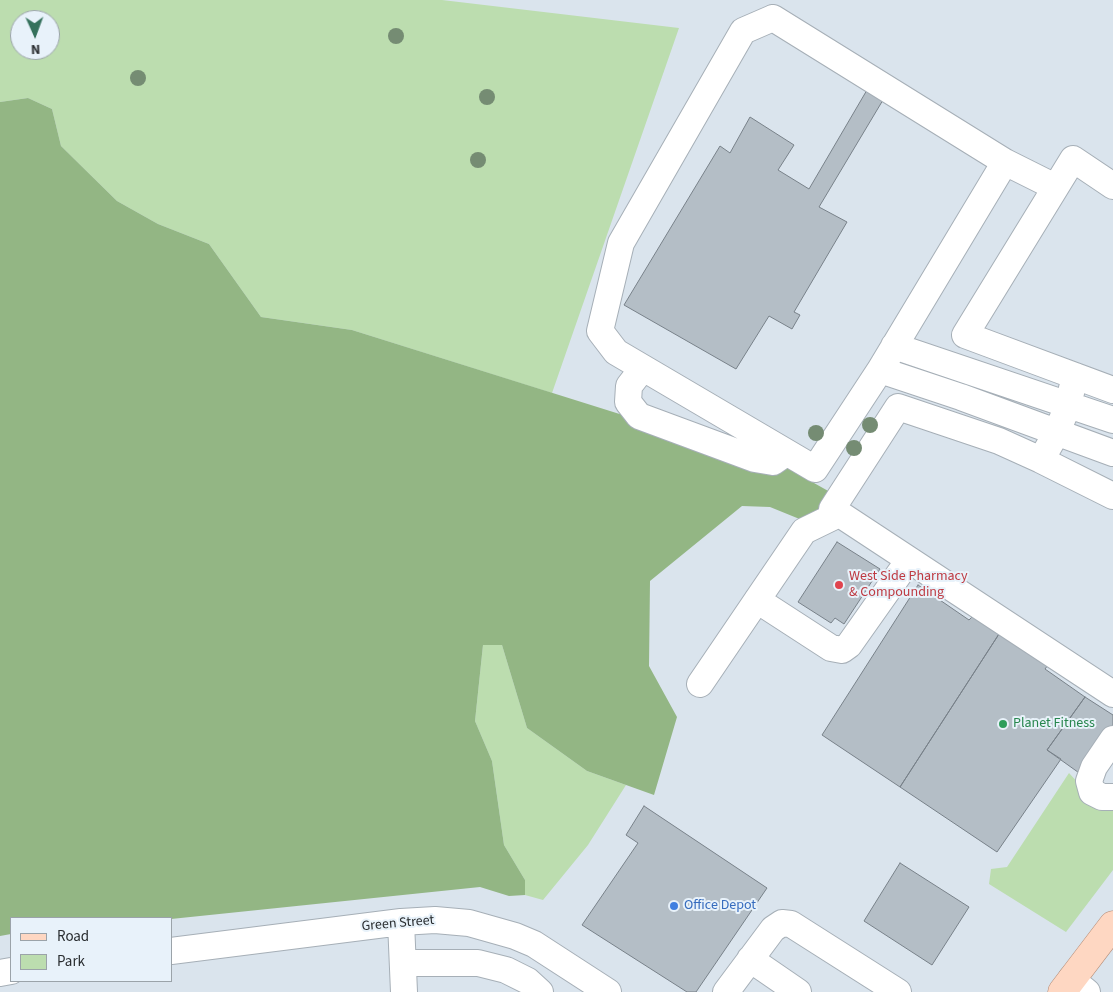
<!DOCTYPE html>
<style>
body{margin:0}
#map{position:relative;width:1113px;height:992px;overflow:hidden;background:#dae4ed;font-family:"Source Sans 3",sans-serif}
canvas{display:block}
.legend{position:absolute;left:10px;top:917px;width:162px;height:65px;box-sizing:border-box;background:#e8f2fa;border:1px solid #9ba3a9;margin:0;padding:6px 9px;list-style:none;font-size:15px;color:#282c2f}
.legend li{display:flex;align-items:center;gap:10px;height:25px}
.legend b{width:25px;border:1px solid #9ba3a9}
.north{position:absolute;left:10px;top:10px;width:50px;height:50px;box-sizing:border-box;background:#e8f2fa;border:1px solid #9ba3a9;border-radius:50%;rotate:178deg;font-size:14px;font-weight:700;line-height:20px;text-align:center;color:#282c2f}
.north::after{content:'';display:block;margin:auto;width:18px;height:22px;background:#35715c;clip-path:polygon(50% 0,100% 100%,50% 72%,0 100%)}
</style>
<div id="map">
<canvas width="1113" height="992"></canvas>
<ul class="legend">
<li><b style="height:6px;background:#fed7c2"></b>Road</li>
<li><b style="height:14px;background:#bcddaf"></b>Park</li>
</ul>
<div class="north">N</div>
</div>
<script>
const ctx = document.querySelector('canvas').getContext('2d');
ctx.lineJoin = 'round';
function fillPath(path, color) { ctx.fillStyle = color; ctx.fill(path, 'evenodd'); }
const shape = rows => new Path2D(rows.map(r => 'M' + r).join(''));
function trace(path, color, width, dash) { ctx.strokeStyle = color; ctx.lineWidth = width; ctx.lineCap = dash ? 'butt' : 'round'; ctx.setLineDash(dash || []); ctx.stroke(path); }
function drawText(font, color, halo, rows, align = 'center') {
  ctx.font = font + ' "Source Sans 3",sans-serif'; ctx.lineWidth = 4; ctx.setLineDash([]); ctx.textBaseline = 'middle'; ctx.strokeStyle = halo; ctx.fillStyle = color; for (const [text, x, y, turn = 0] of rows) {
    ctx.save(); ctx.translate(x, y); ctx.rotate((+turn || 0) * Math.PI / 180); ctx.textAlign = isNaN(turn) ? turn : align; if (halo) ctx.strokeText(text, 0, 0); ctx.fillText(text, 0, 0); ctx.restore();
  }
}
fillPath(shape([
 [0,0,442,0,679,28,552,393,352,330,261,317,209,244,158,224,117,201,61,146,52,109,28,98,0,102],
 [20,20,50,20,50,50,20,50],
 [483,645,502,645,527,728,587,771,626,785,588,845,543,900,525,895,525,880,504,845,492,761,475,721],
 [1069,773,1081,786,1113,805,1113,870,1066,932,989,884,991,869,1007,867]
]), '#bcddaf');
fillPath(shape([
 [28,98,52,109,61,146,117,201,158,224,209,244,261,317,352,330,782,465,830,492,820,514,802,520,770,507,742,506,650,581,649,666,677,717,654,795,587,771,527,728,502,645,483,645,475,721,492,761,504,845,525,880,525,895,509,896,480,887,171,919,11,918,11,934,0,936,0,102]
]), '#93b684');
const building = shape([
 [867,90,883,100,819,207,847,222,794,312,800,315,792,329,769,316,736,369,624,305,720,146,730,153,750,117,794,145,778,170,809,189,867,90],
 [837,542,880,569,844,624,835,618,831,623,798,602,837,542],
 [918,585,969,620,973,616,999,634,900,787,822,735,918,585],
 [999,634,1048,665,1045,669,1085,697,1047,750,1061,759,997,852,900,787,999,634],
 [1085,697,1113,715,1113,731,1082,775,1047,750,1085,697],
 [644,806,767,888,696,992,687,992,582,925,638,843,626,835,644,806],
 [900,863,969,907,932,965,864,921,900,863]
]);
fillPath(building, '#b4bec6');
trace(building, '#788189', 1);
const minor = shape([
 [773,18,1005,162,880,370,815,469,616,352,600,331,621,243,743,31,773,18],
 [1005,162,1055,187],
 [1113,186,1073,159,965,335,1113,390],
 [894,346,1113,420],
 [643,368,629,386,628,402,639,416,755,459,773,462,786,453],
 [880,370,961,397,1113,453],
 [1075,376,1068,405,1057,432,1041,460,999,441,898,407,832,509,1113,694],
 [1041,460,1113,496],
 [757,600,831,648,842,650,849,645,909,560],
 [700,684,804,531,839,514],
 [1113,739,1094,767,1089,781,1092,792,1102,797,1113,797],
 [401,922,404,992],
 [171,951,401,922,435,920,469,923,515,936,534,944,608,992],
 [750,959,798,992],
 [403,963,478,963,506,970,528,981,540,992],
 [0,973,11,971],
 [1071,979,1087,992],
 [726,992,773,929,782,923,791,924,898,992]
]);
const major = shape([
 [1062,992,1113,925]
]);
trace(minor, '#a6afb7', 28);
trace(major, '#b38a74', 29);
trace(minor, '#fff', 26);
trace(major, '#fed7c2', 28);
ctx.fillStyle = '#758c73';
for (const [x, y] of [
 [396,36],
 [138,78],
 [487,97],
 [478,160],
 [870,425],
 [816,433],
 [854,448]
]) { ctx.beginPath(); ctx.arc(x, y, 8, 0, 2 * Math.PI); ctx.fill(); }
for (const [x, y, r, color] of [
 [839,585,5,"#e0444e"],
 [1003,724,5,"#2e9e5b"],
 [674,906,5,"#3f7fe0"]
]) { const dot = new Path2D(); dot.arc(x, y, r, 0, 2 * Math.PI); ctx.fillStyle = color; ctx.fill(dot); trace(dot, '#e8f2fa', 2); }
drawText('14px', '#be3a42', '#e8f2fa', [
 ["West Side Pharmacy",849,577],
 ["& Compounding",849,593]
], 'left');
drawText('14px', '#27864d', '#e8f2fa', [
 ["Planet Fitness",1013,724]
], 'left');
drawText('14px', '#366cbe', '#e8f2fa', [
 ["Office Depot",684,906]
], 'left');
drawText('14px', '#282c2f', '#e8f2fa', [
 ["Green Street",398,924,-5]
]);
</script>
